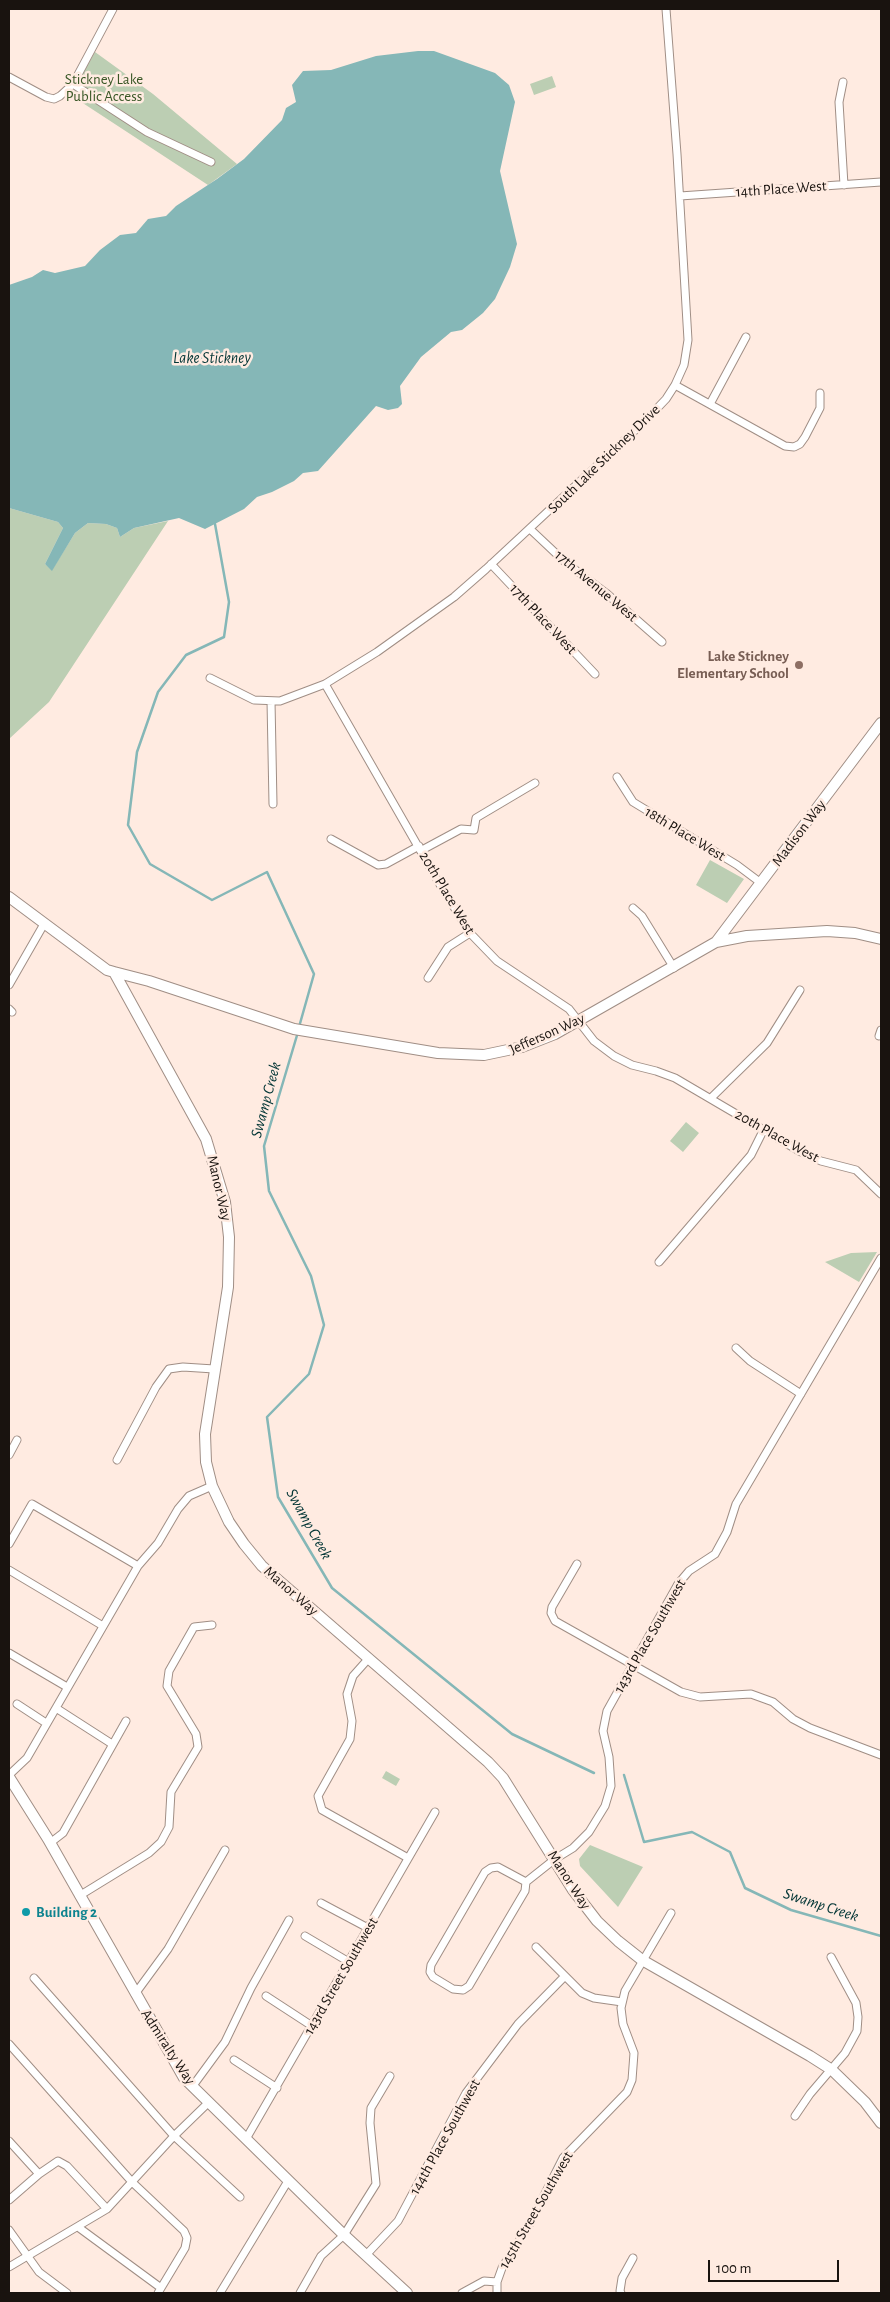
<!DOCTYPE html>
<style>
body{margin:0}
#map{position:relative;width:890px;height:2302px;overflow:hidden;background:#ffebe1;font-family:"Alegreya Sans",sans-serif}
canvas{display:block}
.frame{position:absolute;inset:0;border:10px solid #19130f;pointer-events:none}
.scale{position:absolute;left:708px;top:2260px;width:131px;height:22px;box-sizing:border-box;border:2px solid #19130f;border-top:0;padding-left:6px;font-size:15px;line-height:18px;white-space:nowrap;color:#19130f;-webkit-text-stroke:4px #ffebe1;paint-order:stroke}
</style>
<div id="map">
<canvas width="890" height="2302"></canvas>
<div class="frame"></div>
<div class="scale">100 m</div>
</div>
<script>
const ctx = document.querySelector('canvas').getContext('2d');
ctx.lineJoin = 'round';
function fillPath(path, color) { ctx.fillStyle = color; ctx.fill(path, 'evenodd'); }
const shape = rows => new Path2D(rows.map(r => 'M' + r).join(''));
function trace(path, color, width, dash) { ctx.strokeStyle = color; ctx.lineWidth = width; ctx.lineCap = dash ? 'butt' : 'round'; ctx.setLineDash(dash || []); ctx.stroke(path); }
function drawText(font, color, halo, rows, align = 'center') {
  ctx.font = font + ' "Alegreya Sans",sans-serif'; ctx.lineWidth = 5; ctx.setLineDash([]); ctx.textBaseline = 'middle'; ctx.strokeStyle = halo; ctx.fillStyle = color; for (const [text, x, y, turn = 0] of rows) {
    ctx.save(); ctx.translate(x, y); ctx.rotate((+turn || 0) * Math.PI / 180); ctx.textAlign = isNaN(turn) ? turn : align; if (halo) ctx.strokeText(text, 0, 0); ctx.fillText(text, 0, 0); ctx.restore();
  }
}
fillPath(shape([
 [95,52,153,94,237,164,208,185,69,94,76,86],
 [552,76,556,87,534,95,530,84],
 [9,508,58,522,63,528,45,564,52,570,75,533,88,523,106,524,117,528,120,537,134,528,168,521,49,702,9,739],
 [710,860,744,879,727,903,696,885],
 [686,1122,699,1133,683,1152,670,1141],
 [877,1252,859,1282,825,1262,851,1253],
 [386,1771,400,1779,396,1786,382,1778],
 [590,1845,643,1867,618,1907,580,1866,579,1859]
]), '#bcceb3');
fillPath(shape([
 [418,51,434,51,495,73,509,85,515,102,500,171,517,244,510,267,495,299,483,313,462,330,451,332,421,357,400,386,402,404,398,408,388,410,376,406,318,471,303,473,294,481,272,492,257,497,244,509,205,529,179,518,134,528,120,537,117,528,106,524,88,523,75,533,52,571,45,564,63,528,58,522,9,508,9,285,32,277,43,270,55,273,85,266,100,250,120,235,136,233,148,219,166,216,176,206,217,179,244,159,282,120,286,108,296,102,292,85,303,71,331,70,376,56]
]), '#85b7b7');
trace(shape([
 [215,524,229,602,224,637,186,655,158,692,137,752,128,825,150,864,212,900,267,872,314,974,299,1027],
 [298,1032,264,1146,269,1191,311,1276,324,1325,309,1374,267,1417,278,1497,332,1588,512,1734,594,1773],
 [624,1775,644,1842,692,1832,730,1852,745,1888,791,1910,881,1936]
]), '#85b7b7', 2.5);
const street = shape([
 [9,77,46,97,54,99,60,96,73,84,113,9],
 [843,82,839,102,844,185],
 [73,84,147,132,211,162],
 [680,196,881,182],
 [675,385,785,446,794,447,800,444,805,437,820,408,820,393],
 [710,404,746,337],
 [530,529,565,562,606,593,662,642],
 [491,564,595,674],
 [210,678,254,700,280,701,325,684,377,652,454,597,486,569,646,420,666,399,675,385,684,365,688,340,677,154,666,9],
 [325,684,439,883,470,933,497,961,569,1009,594,1041,614,1056,632,1065,656,1071,675,1078,801,1152,821,1161,856,1170,881,1194],
 [271,701,273,804],
 [617,777,633,802,737,865,761,883],
 [331,839,378,865,386,864,419,846],
 [422,850,461,829,474,830,476,818,535,783],
 [633,908,642,916,674,968],
 [428,978,448,947,470,933],
 [9,985,44,924],
 [9,1009,12,1012],
 [879,1036,881,1030],
 [711,1098,767,1043,800,990],
 [659,1262,751,1155,763,1131],
 [736,1348,750,1361,801,1394],
 [9,1455,17,1440],
 [117,1460,156,1387,169,1369,183,1367,214,1369],
 [9,1544,32,1504,138,1566],
 [577,1564,552,1607,551,1613,555,1621,681,1692,700,1697,751,1694,773,1702,793,1719,810,1728,881,1755],
 [9,1570,103,1626],
 [9,1653,67,1687],
 [369,1658,353,1676,347,1694,352,1721,350,1739,318,1796,322,1810,408,1858],
 [17,1704,46,1723],
 [56,1708,112,1744],
 [9,1775,27,1758,138,1566,158,1543,178,1509,189,1496,212,1486],
 [50,1843,63,1833,126,1721],
 [526,1882,498,1867,491,1868,485,1872,431,1965,430,1972,433,1977,453,1989,463,1990,469,1986,525,1891,526,1882,555,1859,573,1848,589,1832,605,1806,611,1786,609,1757,603,1731,607,1711,678,1584,689,1571,715,1554,727,1532,736,1504,881,1258],
 [79,1896,149,1853,161,1842,169,1827,171,1792,198,1747,196,1734,167,1686,169,1671,194,1627,212,1625],
 [321,1903,368,1928],
 [305,1936,349,1962],
 [536,1947,582,1993,594,1998,622,2002],
 [34,1978,174,2136,240,2197],
 [135,1994,168,1949,225,1850],
 [266,1996,312,2026],
 [9,2044,132,2182,184,2231,187,2238,185,2248,158,2293],
 [234,2060,277,2088],
 [192,2087,225,2042,251,1988,289,1920],
 [795,2116,810,2094,845,2053,857,2031,858,2017,856,2003,831,1957],
 [246,2139,435,1812],
 [9,2141,39,2174],
 [9,2200,39,2174,58,2161,67,2166,107,2209],
 [78,2227,161,2288],
 [9,2230,39,2272,67,2293],
 [366,2255,398,2221,466,2093,518,2024,565,1976],
 [9,2267,107,2209,174,2136,208,2103],
 [220,2293,288,2181],
 [300,2293,321,2256,344,2235,376,2184,370,2123,371,2108,390,2076],
 [462,2293,484,2281,497,2282],
 [497,2293,497,2282,502,2268,529,2225,563,2158,627,2092,632,2080,634,2053,623,2024,621,2008,625,1991,671,1913],
 [621,2293,620,2291,622,2278,633,2258]
]);
const secondary = shape([
 [9,897,107,970,114,972,206,1139,225,1202,229,1237,228,1287,205,1434,206,1462,212,1486,229,1522,244,1544,262,1566,488,1762,503,1778,573,1890,597,1921,618,1941,642,1960,810,2056,832,2070,865,2102,881,2123],
 [716,942,881,723],
 [114,972,149,981,294,1029,438,1053,484,1055,522,1047,555,1034,716,942,747,936,827,931,855,933,881,939],
 [9,1777,48,1839,184,2078,344,2235,407,2293]
]);
trace(street, '#a08e85', 9);
trace(secondary, '#a08e85', 12);
trace(street, '#fff', 7);
trace(secondary, '#fff', 10);
for (const [x, y, r, color] of [
 [799,665,5,"#8d6e63"],
 [26,1912,5,"#0f9aa8"]
]) { const dot = new Path2D(); dot.arc(x, y, r, 0, 2 * Math.PI); ctx.fillStyle = color; ctx.fill(dot); trace(dot, '#ffebe1', 2); }
drawText('15px', '#395726', '#ffebe1', [
 ["Stickney Lake",104,79],
 ["Public Access",104,96]
]);
drawText('15px', '#19130f', '#ffebe1', [
 ["14th Place West",781,189,-4],
 ["South Lake Stickney Drive",604,459,-44],
 ["17th Avenue West",596,586,40],
 ["17th Place West",543,619,47],
 ["Madison Way",799,833,-53],
 ["18th Place West",685,834,31],
 ["20th Place West",447,893,59],
 ["Jefferson Way",547,1034,-24],
 ["20th Place West",777,1136,29],
 ["Manor Way",219,1188,77],
 ["Manor Way",291,1591,41],
 ["143rd Place Southwest",650,1636,-60],
 ["Manor Way",569,1880,57],
 ["143rd Street Southwest",341,1976,-60],
 ["Admiralty Way",168,2047,57],
 ["144th Place Southwest",445,2137,-61],
 ["145th Street Southwest",536,2210,-60]
]);
drawText('bold 15px', '#785e54', '#ffebe1', [
 ["Lake Stickney",789,656],
 ["Elementary School",789,673]
], 'right');
drawText('bold 15px', '#0d838f', '#ffebe1', [
 ["Building 2",36,1912]
], 'left');
drawText('italic 16px', '#023535', '#ffebe1', [
 ["Lake Stickney",212,358],
 ["Swamp Creek",266,1100,-75],
 ["Swamp Creek",309,1524,61],
 ["Swamp Creek",821,1905,18]
]);
</script>
